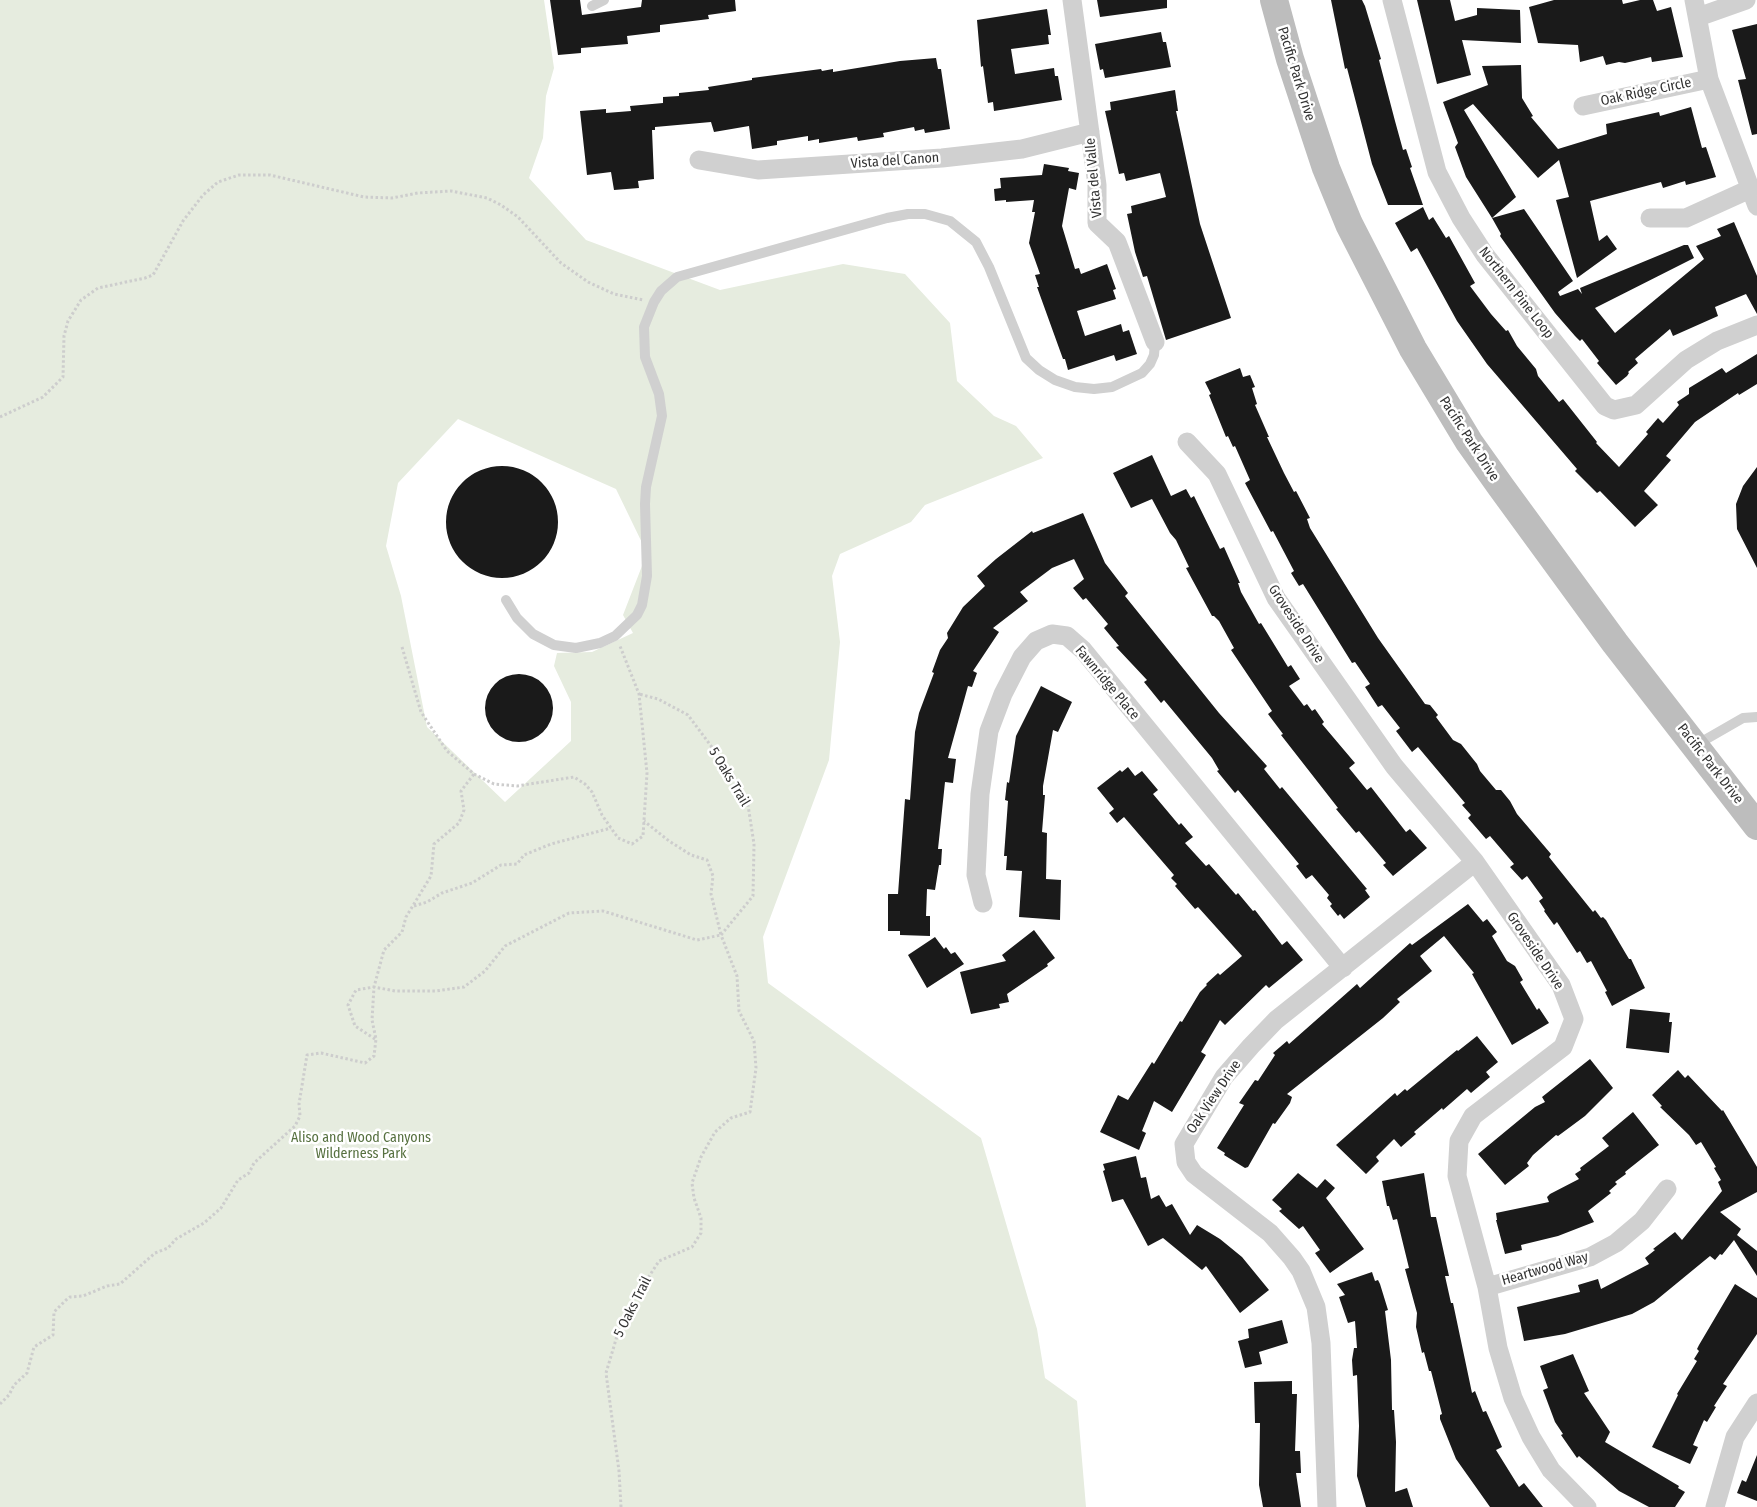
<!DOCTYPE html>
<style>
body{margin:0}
canvas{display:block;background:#fff}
</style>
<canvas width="1757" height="1507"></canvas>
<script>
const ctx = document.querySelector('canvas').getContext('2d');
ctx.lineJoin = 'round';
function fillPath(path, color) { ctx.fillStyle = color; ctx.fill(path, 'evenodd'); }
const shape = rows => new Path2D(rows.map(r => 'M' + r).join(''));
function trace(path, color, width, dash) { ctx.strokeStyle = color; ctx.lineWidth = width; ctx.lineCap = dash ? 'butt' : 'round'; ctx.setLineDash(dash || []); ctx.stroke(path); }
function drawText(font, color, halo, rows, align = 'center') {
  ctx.font = font + ' "Fira Sans Condensed",sans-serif'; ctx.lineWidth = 5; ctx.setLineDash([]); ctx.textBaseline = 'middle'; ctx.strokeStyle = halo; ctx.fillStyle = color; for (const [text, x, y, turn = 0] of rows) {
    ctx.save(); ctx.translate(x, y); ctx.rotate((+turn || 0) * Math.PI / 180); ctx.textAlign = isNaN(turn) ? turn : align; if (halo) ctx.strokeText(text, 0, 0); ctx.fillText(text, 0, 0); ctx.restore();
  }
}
fillPath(shape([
 [0,0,544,0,554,68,546,96,543,138,529,178,586,240,720,290,843,264,905,274,950,323,957,381,994,416,1016,426,1043,458,925,505,911,522,840,554,832,576,840,642,829,760,763,937,768,983,981,1138,1037,1329,1045,1378,1077,1401,1086,1507,0,1507],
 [458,419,616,489,647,553,623,615,633,633,592,652,557,653,554,666,571,702,571,741,505,802,427,727,401,596,386,546,398,483]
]), '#e6ecdf');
fillPath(shape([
 [550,0,580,0,582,15,641,7,642,0,735,0,736,11,708,15,709,19,660,25,660,32,627,36,628,44,581,48,581,53,558,55],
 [1097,0,1167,0,1167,8,1100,17],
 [1331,0,1362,0,1365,6,1381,59,1379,60,1395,121,1403,150,1406,149,1412,167,1410,168,1423,205,1388,205,1372,164,1347,68,1345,69],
 [1417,0,1450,0,1455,21,1477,15,1477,8,1520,10,1521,43,1462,40,1471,75,1437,84],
 [1554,0,1622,0,1623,4,1640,0,1653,0,1657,11,1671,7,1683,57,1652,62,1651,57,1625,63,1619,62,1606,65,1603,56,1580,62,1578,45,1538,43,1529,7],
 [1047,9,1051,35,1048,35,1049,44,1011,49,1015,74,1054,68,1055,76,1058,76,1062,100,994,111,993,102,988,103,983,66,981,67,977,20],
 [1757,24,1757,134,1752,135,1738,80,1746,79,1732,30],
 [1161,32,1163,42,1166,42,1171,67,1105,78,1103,69,1100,70,1095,44],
 [936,58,938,69,941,69,950,129,925,133,924,129,915,131,914,127,883,133,884,137,858,141,857,137,819,143,819,139,808,141,808,136,777,141,777,145,752,149,749,126,714,132,711,122,655,127,655,130,652,130,654,179,638,181,639,188,614,190,611,172,587,175,580,111,606,109,606,113,631,111,630,106,663,103,663,97,679,96,679,93,709,90,708,87,752,80,752,78,821,69,822,71,833,69,833,72,900,61],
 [1521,65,1522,98,1533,116,1531,117,1558,149,1607,134,1606,124,1659,112,1660,116,1691,107,1702,148,1706,147,1716,177,1686,185,1685,181,1663,188,1661,182,1590,201,1599,241,1607,235,1617,249,1577,278,1556,200,1569,197,1559,160,1538,178,1473,104,1464,110,1516,197,1492,218,1466,177,1455,147,1458,143,1443,102,1488,85,1482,66],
 [1175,90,1178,111,1176,111,1200,224,1231,318,1166,340,1147,276,1143,277,1135,252,1127,214,1132,213,1131,206,1166,197,1160,173,1126,181,1124,173,1119,174,1105,111,1111,110,1110,102],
 [1044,164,1069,168,1068,171,1079,173,1076,190,1069,188,1062,226,1075,269,1079,268,1081,274,1107,264,1116,289,1113,290,1116,299,1077,311,1085,336,1121,324,1123,332,1129,330,1137,354,1116,361,1114,355,1068,370,1065,359,1063,359,1037,287,1039,287,1035,275,1040,274,1029,243,1035,212,1032,212,1034,200,1006,202,1006,200,995,201,994,189,1001,188,1000,178,1042,175],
 [1423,207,1429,220,1433,217,1446,238,1449,236,1475,283,1470,286,1491,314,1506,331,1508,330,1517,346,1536,369,1538,376,1559,402,1563,399,1597,442,1596,443,1619,467,1648,434,1646,432,1658,418,1663,423,1679,405,1677,402,1689,394,1689,388,1722,368,1726,373,1757,354,1757,384,1739,395,1738,393,1695,422,1666,456,1671,460,1644,491,1658,505,1635,527,1600,491,1597,493,1575,471,1577,469,1487,364,1457,321,1417,248,1411,252,1395,223],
 [1524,209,1573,281,1558,292,1560,296,1578,289,1582,294,1580,288,1684,245,1688,245,1694,258,1595,308,1615,333,1704,259,1696,246,1721,236,1717,229,1734,222,1757,276,1757,314,1746,294,1715,307,1718,316,1673,336,1670,329,1635,359,1638,363,1628,372,1629,373,1627,376,1616,385,1597,363,1599,361,1582,339,1580,341,1575,336,1555,313,1500,236,1501,234,1492,218],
 [1240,368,1243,377,1250,375,1255,387,1252,388,1257,404,1255,405,1269,437,1267,437,1284,473,1294,492,1296,491,1310,518,1307,519,1310,528,1378,638,1425,704,1430,705,1438,715,1436,717,1453,740,1461,744,1477,764,1480,771,1496,790,1501,790,1510,801,1517,814,1551,854,1549,857,1593,912,1595,910,1601,918,1603,917,1606,920,1626,954,1629,959,1631,959,1645,988,1612,1006,1605,992,1607,991,1591,961,1587,963,1580,951,1577,953,1557,922,1554,925,1544,911,1545,910,1539,901,1543,898,1527,876,1522,880,1510,867,1514,864,1490,836,1486,839,1468,818,1471,815,1462,805,1465,803,1418,747,1412,752,1396,731,1400,728,1382,705,1378,707,1365,687,1370,684,1355,662,1352,663,1303,584,1299,586,1291,573,1294,571,1273,531,1271,532,1245,483,1250,480,1235,446,1233,447,1228,436,1226,437,1209,395,1211,394,1205,382],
 [1152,455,1171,496,1186,489,1191,498,1194,496,1220,549,1224,547,1240,583,1238,583,1241,592,1259,624,1261,623,1288,667,1291,665,1300,679,1289,686,1304,706,1307,704,1312,711,1315,709,1324,722,1322,724,1355,763,1349,768,1367,790,1371,787,1406,832,1410,829,1427,848,1393,876,1383,865,1386,863,1359,831,1356,833,1336,809,1338,808,1281,735,1283,734,1268,714,1272,711,1231,650,1234,648,1219,621,1214,616,1212,616,1193,581,1186,568,1189,567,1176,540,1170,533,1152,499,1131,508,1113,473],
 '446 522a56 56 0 1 1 112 0a56 56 0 1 1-112 0Z',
 [1757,467,1757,568,1737,529,1736,504,1743,486],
 [1083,513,1105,563,1128,593,1125,596,1219,713,1267,766,1264,769,1280,789,1282,787,1367,889,1365,890,1370,897,1344,919,1340,914,1338,916,1330,906,1332,904,1327,898,1329,895,1312,875,1306,879,1296,866,1299,864,1238,790,1235,793,1217,771,1219,770,1212,758,1164,700,1161,703,1144,682,1147,680,1116,647,1119,646,1104,628,1108,624,1086,598,1083,600,1073,588,1084,579,1074,559,1052,568,1020,592,1028,601,993,628,999,632,973,671,977,673,972,687,968,686,948,758,956,759,953,783,945,782,938,849,942,849,941,865,939,865,935,890,927,889,926,916,930,916,930,936,900,935,900,931,888,931,888,894,898,894,905,799,910,800,915,732,919,713,934,673,932,672,940,650,948,638,947,633,963,607,985,586,977,576,996,559,1032,531,1033,533],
 '485 708a34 34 0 1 1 68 0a34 34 0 1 1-68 0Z',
 [1041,686,1072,702,1058,732,1053,730,1043,786,1043,795,1045,795,1042,832,1047,833,1046,879,1061,880,1060,920,1019,917,1022,871,1006,870,1007,856,1004,856,1008,801,1005,800,1007,782,1009,783,1016,736],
 [1128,767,1135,776,1142,771,1158,790,1153,794,1179,825,1181,823,1193,837,1185,843,1206,866,1209,864,1236,895,1238,893,1253,911,1255,910,1282,945,1287,941,1303,960,1269,988,1266,985,1225,1025,1220,1020,1201,1052,1206,1055,1172,1112,1154,1101,1142,1131,1146,1133,1139,1150,1100,1132,1118,1095,1128,1100,1152,1062,1154,1064,1180,1021,1182,1022,1200,992,1207,985,1206,984,1218,973,1220,975,1242,956,1198,907,1195,909,1175,886,1177,884,1171,878,1174,875,1124,817,1117,823,1109,813,1114,809,1097,788,1120,770,1122,772],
 [1468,904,1483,922,1487,919,1497,932,1492,936,1507,961,1515,966,1523,980,1520,982,1537,1010,1539,1008,1549,1023,1512,1045,1472,974,1474,973,1444,936,1420,956,1432,971,1397,999,1400,1002,1383,1018,1287,1094,1292,1097,1290,1103,1275,1124,1273,1123,1248,1167,1245,1168,1224,1155,1225,1153,1217,1148,1244,1105,1239,1103,1255,1080,1258,1081,1275,1055,1273,1053,1287,1041,1289,1044,1357,984,1360,988,1410,943,1412,945],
 [1034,930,1055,958,1047,964,1048,966,1007,994,1009,1002,999,1004,1000,1008,971,1014,960,972,1006,961,1002,955],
 [935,937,944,949,946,947,951,954,955,952,964,964,927,988,908,955],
 [1630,1009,1670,1013,1669,1022,1672,1022,1669,1053,1626,1048],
 [1477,1036,1498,1062,1486,1072,1490,1077,1471,1093,1467,1089,1443,1110,1442,1108,1414,1132,1416,1134,1401,1147,1394,1139,1376,1157,1379,1161,1366,1174,1336,1145,1395,1093,1397,1096,1405,1089,1407,1091,1457,1050,1458,1051],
 [1590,1059,1613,1088,1585,1116,1558,1136,1556,1135,1533,1155,1527,1163,1529,1166,1505,1185,1478,1154,1535,1107,1545,1102,1542,1097],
 [1678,1070,1685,1078,1688,1075,1722,1111,1723,1110,1757,1167,1757,1192,1720,1212,1741,1229,1737,1235,1757,1251,1757,1276,1734,1240,1722,1255,1720,1254,1715,1260,1710,1256,1654,1302,1632,1314,1565,1334,1524,1341,1517,1307,1580,1292,1578,1285,1598,1279,1601,1289,1649,1264,1645,1258,1655,1250,1653,1249,1675,1232,1682,1240,1722,1191,1718,1182,1721,1180,1714,1168,1716,1167,1701,1142,1696,1145,1689,1135,1660,1107,1662,1106,1652,1095],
 [1633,1112,1659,1145,1625,1172,1626,1174,1615,1182,1617,1184,1609,1191,1611,1193,1588,1211,1594,1222,1558,1236,1521,1245,1522,1250,1505,1254,1496,1220,1497,1220,1496,1213,1549,1202,1547,1197,1550,1194,1579,1179,1575,1174,1581,1170,1580,1168,1609,1146,1602,1138],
 [1136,1156,1141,1178,1146,1177,1151,1199,1159,1195,1166,1207,1172,1204,1190,1235,1197,1225,1220,1239,1242,1257,1269,1290,1240,1313,1206,1266,1202,1270,1163,1238,1148,1246,1123,1199,1112,1202,1103,1171,1105,1170,1103,1164],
 [1298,1173,1317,1188,1325,1179,1335,1188,1326,1198,1364,1249,1330,1273,1315,1253,1320,1250,1303,1226,1299,1229,1279,1211,1282,1209,1272,1200],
 [1424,1173,1431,1217,1436,1217,1449,1276,1445,1276,1451,1303,1453,1303,1472,1393,1475,1391,1483,1412,1486,1411,1502,1447,1496,1450,1519,1487,1524,1483,1543,1507,1490,1507,1456,1459,1440,1419,1440,1415,1442,1414,1431,1371,1429,1371,1424,1352,1422,1353,1416,1327,1417,1313,1405,1269,1409,1268,1397,1219,1393,1220,1389,1206,1387,1206,1382,1181],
 [1372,1272,1375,1281,1378,1280,1380,1284,1388,1310,1385,1311,1391,1360,1392,1410,1394,1410,1396,1442,1395,1492,1407,1488,1413,1507,1366,1507,1357,1476,1359,1426,1357,1375,1353,1376,1352,1360,1354,1348,1357,1348,1355,1321,1348,1323,1339,1297,1345,1295,1337,1284],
 [1735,1284,1757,1298,1757,1334,1723,1384,1727,1386,1714,1406,1716,1407,1707,1422,1704,1420,1693,1445,1698,1447,1690,1464,1652,1447,1678,1395,1677,1394,1697,1361,1694,1359,1699,1351,1697,1349,1699,1345],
 [1282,1320,1288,1343,1259,1352,1262,1364,1245,1368,1238,1341,1249,1338,1248,1329],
 [1573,1354,1589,1391,1584,1393,1610,1432,1605,1442,1679,1486,1678,1488,1685,1492,1675,1507,1649,1507,1619,1491,1579,1456,1577,1458,1561,1435,1563,1434,1555,1422,1543,1390,1548,1388,1540,1366],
 [1292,1381,1292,1394,1297,1394,1295,1451,1300,1451,1301,1473,1296,1473,1301,1507,1263,1507,1259,1485,1260,1423,1255,1423,1254,1382],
 [1757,1455,1757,1501,1737,1493,1742,1480,1746,1482]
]), '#1a1a1a');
trace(shape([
 [0,417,43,397,63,377,64,336,68,321,81,300,98,288,145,278,153,275,183,221,203,195,218,182,239,175,270,175,364,197,392,198,418,193,451,191,487,198,501,205,518,217,561,263,588,282,614,294,643,300],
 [402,647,421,712,447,751,474,774,494,784,517,786,574,777,585,784,592,792,602,815,618,838,632,844,643,836,647,773,639,694,620,646],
 [414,906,427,902,442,893,472,883,501,865,517,864,524,855,551,844,611,828],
 [375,1039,355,1026,348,1005,356,990,374,987,395,991,436,991,464,987,485,971,505,946,569,913,603,911,697,940,721,935,711,894,713,876,707,860,691,855,669,841,644,821],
 [0,1404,9,1395,14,1385,27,1373,34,1347,53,1335,54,1312,66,1300,70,1297,83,1296,107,1286,120,1284,155,1253,168,1248,176,1239,204,1223,221,1208,238,1180,249,1173,254,1163,295,1126,300,1116,299,1104,307,1055,321,1053,365,1063,374,1056,376,1039,372,1020,374,987,384,950,402,932,406,917,431,876,434,844,459,823,464,810,461,791,474,774],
 [621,1507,619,1471,606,1373,617,1336,635,1298,659,1261,692,1247,701,1233,701,1218,694,1198,692,1183,701,1157,715,1132,731,1118,750,1112,756,1068,754,1041,739,1011,737,976,721,935,753,896,754,844,748,805,717,754,688,715,658,699,639,694]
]), '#cdcdcd', 3, [2.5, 2.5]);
trace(shape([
 [592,6,604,0],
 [506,600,517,618,533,634,554,645,576,648,600,643,615,636,637,615,642,605,647,576,645,504,646,487,662,416,659,394,645,357,644,327,654,302,661,291,677,277,887,218,908,214,925,214,950,221,976,242,989,267,1026,358,1039,370,1055,380,1075,387,1094,389,1112,387,1142,373,1150,364,1154,355,1155,342],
 [1696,745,1743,718,1757,717]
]), '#d0d0d0', 10);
trace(shape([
 [1072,0,1097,185,1097,223,1117,242,1155,342],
 [1392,0,1437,172,1461,218,1485,255,1605,406,1614,410,1636,405,1686,360,1717,341,1757,325],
 [1694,0,1709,79,1757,206],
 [1698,17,1746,0],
 [1583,106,1709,79],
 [699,160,758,170,942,158,1022,149,1090,132],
 [1650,218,1686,218,1750,189],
 [1187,442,1217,474,1276,598,1394,766,1475,862,1561,985,1574,1019,1563,1047,1473,1116,1459,1141,1457,1176,1487,1287,1498,1348,1513,1398,1531,1437,1551,1470,1587,1507],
 [983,903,976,875,980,794,989,731,1003,694,1022,657,1036,641,1052,634,1067,636,1083,650,1343,968],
 [1487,1287,1590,1257,1616,1243,1642,1221,1667,1189],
 [1327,1507,1321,1343,1316,1307,1301,1271,1292,1258,1270,1233,1194,1174,1186,1162,1184,1144,1224,1077,1251,1046,1276,1020,1475,862],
 [1715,1507,1735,1437,1757,1403]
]), '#d0d0d0', 19);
trace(shape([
 [1274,0,1290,59,1326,168,1349,224,1413,349,1469,442,1501,487,1615,643,1757,826]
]), '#bdbdbd', 28);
drawText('14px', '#333', '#fff', [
 ["Pacific Park Drive",1296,74,73],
 ["Oak Ridge Circle",1646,92,-12],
 ["Vista del Canon",895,161,-4],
 ["Vista del Valle",1094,178,-95],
 ["Northern Pine Loop",1516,293,52],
 ["Pacific Park Drive",1469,439,57],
 ["Groveside Drive",1296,624,57],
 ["Fawnridge Place",1107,683,50],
 ["Pacific Park Drive",1710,764,52],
 ["5 Oaks Trail",729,777,59],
 ["Groveside Drive",1535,951,56],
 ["Oak View Drive",1214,1097,-56],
 ["Heartwood Way",1545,1269,-16],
 ["5 Oaks Trail",633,1307,-63]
]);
drawText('14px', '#56703f', '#fff', [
 ["Aliso and Wood Canyons",361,1138],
 ["Wilderness Park",361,1154]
]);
</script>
